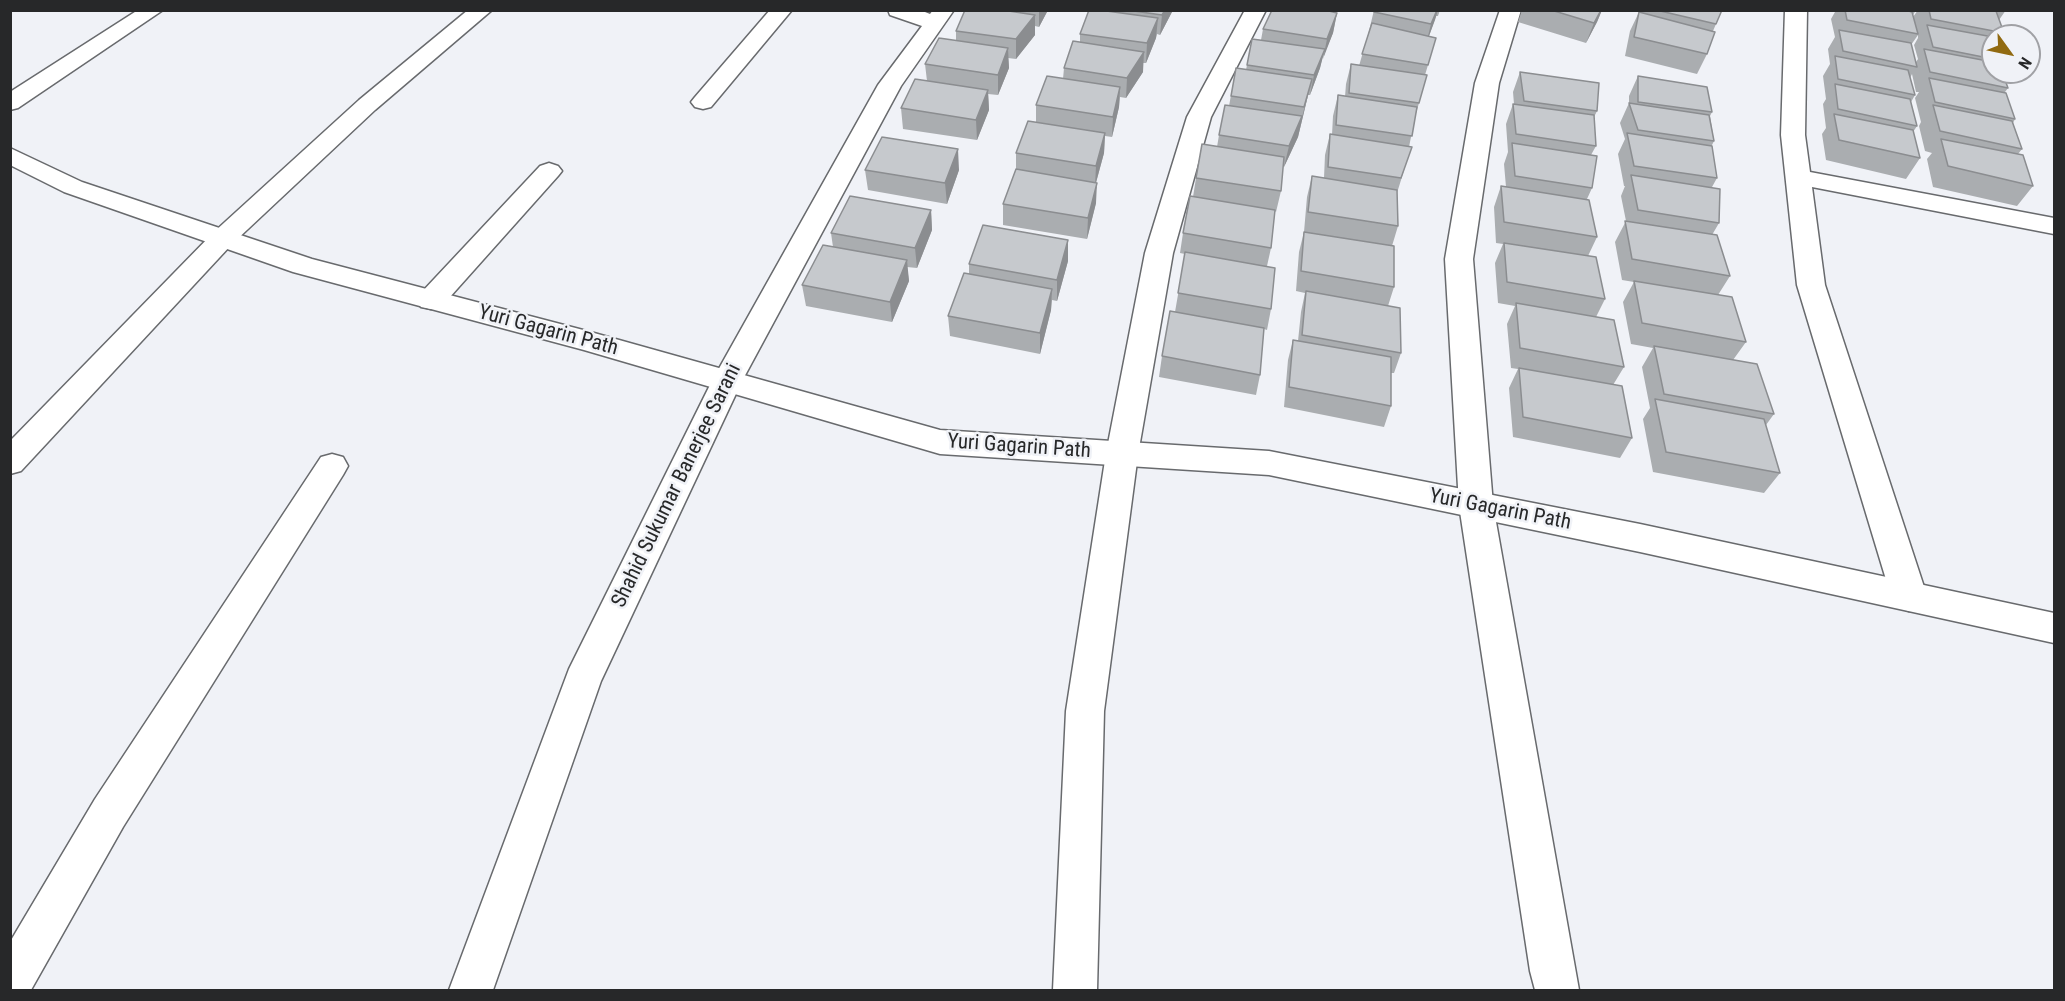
<!DOCTYPE html>
<style>
body{margin:0}
#map{position:relative;width:2065px;height:1001px;overflow:hidden;background:#f0f2f7;font-family:"Roboto Condensed",sans-serif}
canvas{display:block}
.frame{position:absolute;inset:0;border:12px solid #272829;pointer-events:none}
.north{position:absolute;left:1981px;top:24px;width:60px;height:60px;box-sizing:border-box;background:#f0f2f7;border:2px solid #a0a1a5;border-radius:50%;rotate:123deg;font-size:16px;font-weight:700;line-height:24px;text-align:center;color:#272829}
.north::after{content:'';display:block;margin:auto;width:21px;height:27px;background:#916a11;clip-path:polygon(50% 0,100% 100%,50% 72%,0 100%)}
</style>
<div id="map">
<canvas width="2065" height="1001"></canvas>
<div class="frame"></div>
<div class="north">N</div>
</div>
<script>
const ctx = document.querySelector('canvas').getContext('2d');
ctx.lineJoin = 'round';
const shape = rows => new Path2D(rows.map(r => 'M' + r).join(''));
function trace(path, color, width, dash) { ctx.strokeStyle = color; ctx.lineWidth = width; ctx.lineCap = dash ? 'butt' : 'round'; ctx.setLineDash(dash || []); ctx.stroke(path); }
function fillPath(path, color) { ctx.fillStyle = color; ctx.fill(path, 'evenodd'); }
function drawText(font, color, halo, rows, align = 'center') {
  ctx.font = font + ' "Roboto Condensed",sans-serif'; ctx.lineWidth = 5; ctx.setLineDash([]); ctx.textBaseline = 'middle'; ctx.strokeStyle = halo; ctx.fillStyle = color; for (const [text, x, y, turn = 0] of rows) {
    ctx.save(); ctx.translate(x, y); ctx.rotate((+turn || 0) * Math.PI / 180); ctx.textAlign = isNaN(turn) ? turn : align; if (halo) ctx.strokeText(text, 0, 0); ctx.fillText(text, 0, 0); ctx.restore();
  }
}
const minor = shape([
 [138,10,163,10,18,108,10,110,10,92,138,10],
 [468,10,492,10,375,110,232,244,21,471,10,474,10,441,214,232,359,100,468,10],
 [770,10,792,10,711,107,703,109,695,107,691,102,695,97,770,10],
 [888,10,920,10,930,14,933,10,954,10,901,86,742,381,601,681,493,990,449,990,569,669,712,381,878,85,922,26,890,15,888,10],
 [1245,10,1266,10,1211,117,1173,253,1138,454,1104,711,1097,990,1053,990,1066,711,1106,454,1145,253,1187,117,1245,10],
 [1500,10,1521,10,1499,83,1473,259,1493,505,1579,990,1535,990,1530,971,1459,505,1445,259,1475,83,1500,10],
 [1785,10,1807,10,1805,135,1810,172,2054,218,2054,234,1812,187,1825,285,1927,596,1921,606,1909,611,1897,606,1891,596,1797,285,1781,135,1785,10],
 [549,163,558,166,562,171,558,176,441,307,431,309,421,307,417,300,421,293,540,166,549,163],
 [332,454,343,457,348,466,343,475,123,827,31,990,10,990,10,942,95,799,321,457,332,454]
]);
const tertiary = shape([
 [10,148,82,182,312,259,587,331,940,430,1269,451,1640,524,2054,613,2054,643,1640,552,1269,475,940,454,584,350,293,272,64,192,10,165,10,148]
]);
trace(minor, '#686a6d', 3);
trace(tertiary, '#686a6d', 3);
fillPath(minor, '#fff');
fillPath(tertiary, '#fff');
fillPath(shape([
 [965,10,1048,10,1039,27,1035,26,1035,35,1016,59,1008,58,1009,68,998,95,988,94,989,110,977,140,903,129,901,108,927,81,925,64,956,40,956,31],
 [1089,10,1173,10,1160,35,1157,34,1156,38,1146,63,1143,63,1143,72,1126,98,1120,97,1119,107,1112,137,1105,136,1104,153,1096,183,1096,203,1087,239,1003,225,1003,204,1016,169,1016,153,1036,122,1036,105,1063,79,1064,68,1080,42,1080,34],
 [1272,10,1335,10,1334,12,1337,13,1333,33,1322,59,1320,68,1310,95,1308,95,1298,137,1284,167,1283,166,1281,191,1276,212,1275,211,1271,248,1267,266,1271,309,1267,330,1264,329,1260,375,1256,395,1159,377,1162,356,1175,312,1185,254,1180,253,1183,233,1193,197,1196,178,1217,147,1219,135,1229,106,1236,68,1246,70,1252,39,1261,40,1263,29],
 [1374,10,1440,10,1438,16,1436,16,1429,36,1436,38,1425,75,1427,75,1415,117,1405,167,1397,193,1398,226,1392,246,1394,287,1388,306,1401,353,1394,373,1391,373,1391,406,1384,427,1284,407,1288,360,1293,340,1298,341,1301,312,1305,293,1296,291,1299,252,1304,232,1307,197,1312,176,1324,178,1325,155,1330,134,1332,135,1333,116,1338,95,1345,97,1346,84,1351,64,1359,66,1369,31],
 [1522,10,1602,10,1597,22,1586,43,1518,22],
 [1640,10,1722,10,1713,31,1707,54,1697,74,1625,56,1630,31],
 [1835,10,1916,10,1913,15,1913,17,1918,10,2006,10,1999,20,2004,33,2002,36,1993,36,1993,72,2008,88,2005,92,2015,119,2013,123,2022,149,2018,154,2033,186,2017,206,1933,187,1927,159,1932,153,1925,151,1919,126,1921,122,1915,98,1919,92,1916,92,1912,74,1910,78,1915,95,1911,102,1917,126,1913,132,1920,158,1906,179,1826,160,1822,134,1826,128,1823,104,1826,99,1823,76,1830,64,1828,49,1835,37,1831,19,1835,12],
 [1918,35,1918,38,1914,45,1918,59,1916,62,1911,45],
 [1520,72,1597,111,1594,117,1596,146,1591,155,1592,188,1587,199,1597,237,1588,256,1605,299,1596,317,1624,367,1613,385,1632,438,1620,458,1513,437,1509,388,1518,369,1511,368,1507,324,1515,306,1498,303,1495,263,1503,244,1496,243,1494,207,1501,186,1506,187,1504,164,1508,152,1506,124,1513,104,1514,104,1513,92],
 [1638,76,1712,112,1710,116,1714,141,1712,145,1717,178,1712,187,1719,223,1712,235,1730,276,1718,295,1746,342,1733,360,1774,414,1766,425,1780,473,1764,493,1653,472,1643,419,1650,408,1642,367,1653,348,1631,344,1623,302,1634,282,1622,280,1615,242,1626,221,1621,196,1625,186,1624,186,1618,154,1625,139,1620,123,1629,103,1629,96],
 [865,170,959,170,947,204,868,190],
 [931,210,932,230,917,268,907,267,909,281,892,322,806,306,802,285,833,247,831,233],
 [1068,261,1057,301,1052,300,1051,310,1040,354,950,336,948,316,969,274,969,264]
]), '#aaadb0');
fillPath(shape([
 [1039,10,1048,10,1039,27],
 [1165,10,1173,10,1160,35,1162,15],
 [1437,10,1438,10,1435,20,1426,44,1431,24],
 [1601,10,1602,10,1597,22,1586,43,1594,23],
 [1337,13,1333,33,1323,59,1327,39],
 [1035,15,1035,35,1016,59,1016,39],
 [1158,18,1156,38,1146,63,1147,43],
 [1008,48,1009,68,998,95,998,75],
 [1325,49,1320,68,1310,95,1314,75],
 [1144,52,1143,72,1126,98,1127,78],
 [1312,79,1298,137,1284,167,1289,146,1302,117],
 [1120,87,1119,107,1112,137,1113,117],
 [988,90,989,110,977,140,976,120],
 [1105,133,1104,153,1095,186,1096,166],
 [958,149,959,170,947,204,945,183],
 [1097,183,1096,203,1087,239,1088,218],
 [931,210,932,230,917,268,915,248],
 [1068,240,1068,261,1057,301,1057,280],
 [907,260,909,281,892,322,890,302],
 [1052,289,1051,310,1040,354,1040,333]
]), '#8b8d90');
const building = shape([
 [965,10,1002,10,1035,15,1016,39,956,31,965,10],
 [1089,10,1099,10,1158,18,1147,43,1080,34,1089,10],
 [1127,10,1165,10,1162,15,1127,10],
 [1272,10,1325,10,1337,13,1327,39,1263,29,1272,10],
 [1374,10,1437,10,1431,24,1374,12,1374,10],
 [1551,10,1601,10,1594,23,1551,10],
 [1656,10,1722,10,1716,24,1656,10],
 [1845,10,1905,10,1912,12,1918,34,1847,20,1845,10],
 [1929,10,1996,11,2004,33,1931,19,1929,10],
 [1639,12,1715,32,1707,54,1634,37,1639,12],
 [1372,23,1436,38,1428,65,1362,54,1372,23],
 [1927,25,1993,37,1993,59,1933,47,1927,25],
 [1839,30,1911,43,1917,67,1843,51,1839,30],
 [939,38,1008,48,998,75,925,64,939,38],
 [1252,39,1325,49,1314,75,1247,65,1252,39],
 [1073,41,1144,52,1127,78,1064,68,1073,41],
 [1924,49,1993,62,1993,72,2002,72,2008,88,1930,72,1924,49],
 [1835,56,1908,70,1915,95,1838,79,1835,56],
 [1351,64,1427,75,1419,103,1349,93,1351,64],
 [1236,68,1312,79,1304,107,1231,96,1236,68],
 [1520,72,1599,83,1597,111,1524,101,1520,72],
 [1047,76,1120,87,1113,117,1036,105,1047,76],
 [1638,76,1707,87,1712,112,1638,102,1638,76],
 [1929,78,2006,93,2015,119,1935,102,1929,78],
 [915,79,988,90,976,120,901,108,915,79],
 [1835,84,1910,99,1917,126,1838,109,1835,84],
 [1338,95,1417,107,1412,136,1336,125,1338,95],
 [1629,103,1709,115,1714,141,1638,130,1629,103],
 [1513,104,1594,115,1596,146,1516,134,1513,104],
 [1225,105,1302,116,1289,146,1219,135,1225,105],
 [1933,105,2012,121,2022,149,1940,131,1933,105],
 [1834,114,1913,130,1920,158,1839,140,1834,114],
 [1028,121,1105,133,1096,166,1016,153,1028,121],
 [1627,133,1712,146,1717,178,1634,166,1627,133],
 [1330,134,1412,147,1401,178,1328,167,1330,134],
 [882,137,958,149,945,183,865,170,882,137],
 [1941,139,2023,155,2033,186,1948,166,1941,139],
 [1512,143,1597,156,1592,188,1515,176,1512,143],
 [1202,144,1284,157,1281,191,1196,178,1202,144],
 [1016,169,1097,183,1088,218,1003,204,1016,169],
 [1631,175,1720,189,1719,223,1638,210,1631,175],
 [1312,176,1397,190,1398,226,1308,212,1312,176],
 [1501,186,1589,200,1597,237,1504,222,1501,186],
 [850,196,931,210,915,248,831,233,850,196],
 [1190,196,1275,210,1271,248,1183,233,1190,196],
 [1625,221,1717,235,1730,276,1632,259,1625,221],
 [983,225,1068,240,1057,280,969,264,983,225],
 [1304,232,1394,246,1394,287,1301,271,1304,232],
 [1504,243,1596,257,1605,299,1507,282,1504,243],
 [823,245,907,260,890,302,802,285,823,245],
 [1185,252,1275,268,1271,309,1178,293,1185,252],
 [964,273,1052,289,1040,333,948,316,964,273],
 [1634,281,1732,297,1746,342,1642,323,1634,281],
 [1306,291,1400,308,1401,353,1302,335,1306,291],
 [1516,303,1614,320,1624,367,1520,348,1516,303],
 [1170,311,1264,328,1260,375,1162,356,1170,311],
 [1293,340,1391,357,1391,406,1289,387,1293,340],
 [1654,346,1757,364,1774,414,1664,394,1654,346],
 [1519,368,1622,386,1632,438,1523,417,1519,368],
 [1655,399,1764,419,1780,473,1666,452,1655,399]
]);
fillPath(building, '#c6c9cd');
trace(building, '#8b8d90', 1.5);
drawText('21px', '#272829', '#f0f2f7', [
 ["Yuri Gagarin Path",548,331,15],
 ["Yuri Gagarin Path",1019,447,4],
 ["Shahid Sukumar Banerjee Sarani",677,486,-64],
 ["Yuri Gagarin Path",1500,510,11]
]);
</script>
